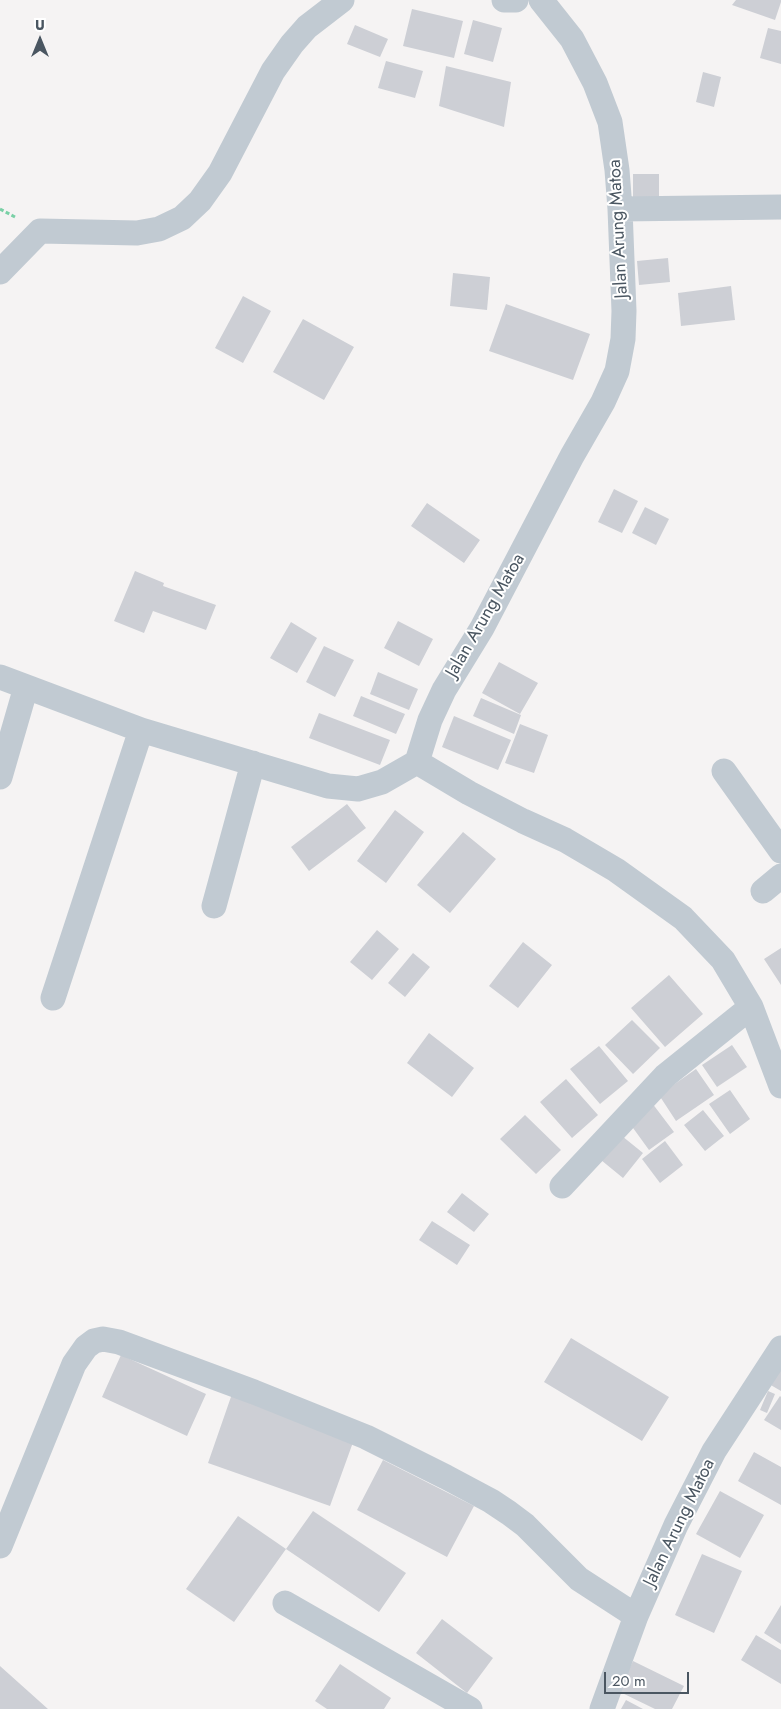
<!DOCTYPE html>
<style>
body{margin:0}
#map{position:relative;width:781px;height:1709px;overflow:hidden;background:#f5f3f3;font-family:Jost,sans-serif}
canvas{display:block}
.north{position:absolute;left:15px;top:15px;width:50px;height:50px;-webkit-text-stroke:4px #fff;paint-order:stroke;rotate:0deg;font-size:14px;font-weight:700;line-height:20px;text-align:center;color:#4a5661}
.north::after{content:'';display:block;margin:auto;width:18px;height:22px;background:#4a5661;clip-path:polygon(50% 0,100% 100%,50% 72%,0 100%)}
.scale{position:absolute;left:604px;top:1672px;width:85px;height:22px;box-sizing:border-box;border:2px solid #4a5661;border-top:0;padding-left:6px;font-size:15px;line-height:18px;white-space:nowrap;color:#4a5661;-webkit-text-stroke:4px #fff;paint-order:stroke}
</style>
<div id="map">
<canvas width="781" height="1709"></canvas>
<div class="north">U</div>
<div class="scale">20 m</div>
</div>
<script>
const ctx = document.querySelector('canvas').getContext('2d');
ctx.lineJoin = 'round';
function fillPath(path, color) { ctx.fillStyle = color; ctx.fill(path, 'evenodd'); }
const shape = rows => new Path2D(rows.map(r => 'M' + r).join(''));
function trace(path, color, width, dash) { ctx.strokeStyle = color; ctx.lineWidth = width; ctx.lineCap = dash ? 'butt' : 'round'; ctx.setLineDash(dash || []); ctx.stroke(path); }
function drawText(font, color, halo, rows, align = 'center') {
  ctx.font = font + ' Jost,sans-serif'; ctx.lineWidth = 4; ctx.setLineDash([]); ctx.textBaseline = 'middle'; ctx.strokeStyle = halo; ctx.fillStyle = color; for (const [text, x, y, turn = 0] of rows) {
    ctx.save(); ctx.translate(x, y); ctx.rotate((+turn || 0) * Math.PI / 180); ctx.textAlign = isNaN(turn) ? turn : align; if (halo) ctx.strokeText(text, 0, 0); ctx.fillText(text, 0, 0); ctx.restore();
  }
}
fillPath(shape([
 [736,0,781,0,781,2,775,20,732,5],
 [412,9,463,21,454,58,403,46],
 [473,20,502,28,493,62,464,54],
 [355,25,388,39,380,57,347,44],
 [768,28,781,31,781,64,760,58],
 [386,61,423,71,415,98,378,88],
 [446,66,511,82,504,127,439,106],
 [703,72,721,77,714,107,696,102],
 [633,174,659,174,659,198,633,199],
 [668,258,670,282,639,285,637,261],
 [453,273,490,277,487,310,450,306],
 [731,286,735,320,681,326,678,293],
 [243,296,271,311,243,363,215,348],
 [506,304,590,334,573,380,489,351],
 [303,319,354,347,324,400,273,372],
 [614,489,638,501,622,533,598,522],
 [427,503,480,540,464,563,411,526],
 [645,507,669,519,656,545,632,533],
 [135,571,164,583,163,586,216,605,206,630,153,611,144,633,114,621],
 [398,621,433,639,419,666,384,648],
 [291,622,317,638,297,673,270,658],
 [324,646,354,660,335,697,306,682],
 [499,662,538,683,520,714,482,693],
 [378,672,418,689,409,710,370,694],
 [361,696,405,714,396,734,353,716],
 [481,698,521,715,514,734,473,716],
 [319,713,390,740,380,765,309,738],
 [454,716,511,740,498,770,442,747],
 [520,724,548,735,534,773,505,763],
 [347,804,366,828,309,871,291,847],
 [395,810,424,832,386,883,357,861],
 [463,832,496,859,450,913,417,885],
 [377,930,399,949,372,980,350,962],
 [523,942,552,965,518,1008,489,986],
 [781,948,781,985,764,959],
 [413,953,430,967,405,997,388,983],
 [669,975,703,1014,665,1047,631,1008],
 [632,1020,660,1048,633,1074,605,1045],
 [429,1033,474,1068,452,1097,407,1063],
 [732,1045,747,1067,717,1087,702,1065],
 [599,1046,628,1081,600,1104,570,1069],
 [696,1069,714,1095,676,1121,659,1095],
 [566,1079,598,1115,572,1138,540,1102],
 [730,1090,750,1119,730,1134,709,1104],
 [652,1103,674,1132,649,1150,628,1121],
 [703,1110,724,1136,705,1151,684,1125],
 [525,1115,561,1150,536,1174,500,1139],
 [622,1136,643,1153,623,1178,601,1160],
 [665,1141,683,1165,660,1183,642,1159],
 [462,1193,489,1214,474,1232,447,1212],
 [432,1221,470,1245,457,1265,419,1240],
 [571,1338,669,1397,642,1441,544,1382],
 [121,1355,206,1394,187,1436,102,1397],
 [781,1370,781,1391,769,1384],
 [233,1391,356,1434,330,1506,208,1463],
 [768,1391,775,1394,767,1413,760,1410],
 [780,1396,781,1397,781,1430,764,1420],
 [754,1452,781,1467,781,1505,738,1481],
 [383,1460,474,1506,447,1557,357,1510],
 [720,1491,764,1515,740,1558,696,1534],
 [313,1511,406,1573,379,1612,286,1549],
 [238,1516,286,1549,234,1622,186,1589],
 [702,1554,742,1571,714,1633,675,1615],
 [781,1605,781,1644,764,1633],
 [442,1619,493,1658,467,1693,416,1653],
 [756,1635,781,1650,781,1684,741,1660],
 [633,1661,684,1686,672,1709,655,1709,618,1691],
 [340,1664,391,1698,384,1709,327,1709,315,1701],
 [0,1666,48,1709,0,1709],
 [626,1700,643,1709,621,1709]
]), '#cdcfd5');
trace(shape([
 [0,209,15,217]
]), '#7ad0a6', 3, [4, 2.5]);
trace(shape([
 [504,0,516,0],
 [541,0,572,39,595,83,610,122,617,170,620,209,624,311,623,339,617,371,603,402,572,456,482,628,444,690,430,720,417,762,469,793,523,821,565,840,616,870,683,918,723,960,751,1007,781,1086],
 [620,209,781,207],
 [0,272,40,231,137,233,159,229,182,218,200,201,220,173,273,71,292,44,307,27,342,0],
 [0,677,141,730,328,786,358,789,382,782,417,762],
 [724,771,781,851],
 [0,777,26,687],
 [763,891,781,876],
 [214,906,253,763],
 [53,998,141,730],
 [562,1186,665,1076,751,1007],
 [0,1546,74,1364,86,1347,94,1341,103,1339,119,1342,254,1392,366,1437,446,1477,491,1501,509,1513,525,1525,579,1579,636,1616],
 [285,1603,470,1709],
 [602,1709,636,1616,676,1525,714,1451,781,1348]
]), '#c1cad2', 25);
drawText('18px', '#4a5661', '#fff', [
 ["Jalan Arung Matoa",619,229,-93],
 ["Jalan Arung Matoa",486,616,-60],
 ["Jalan Arung Matoa",680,1523,-64]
]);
</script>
